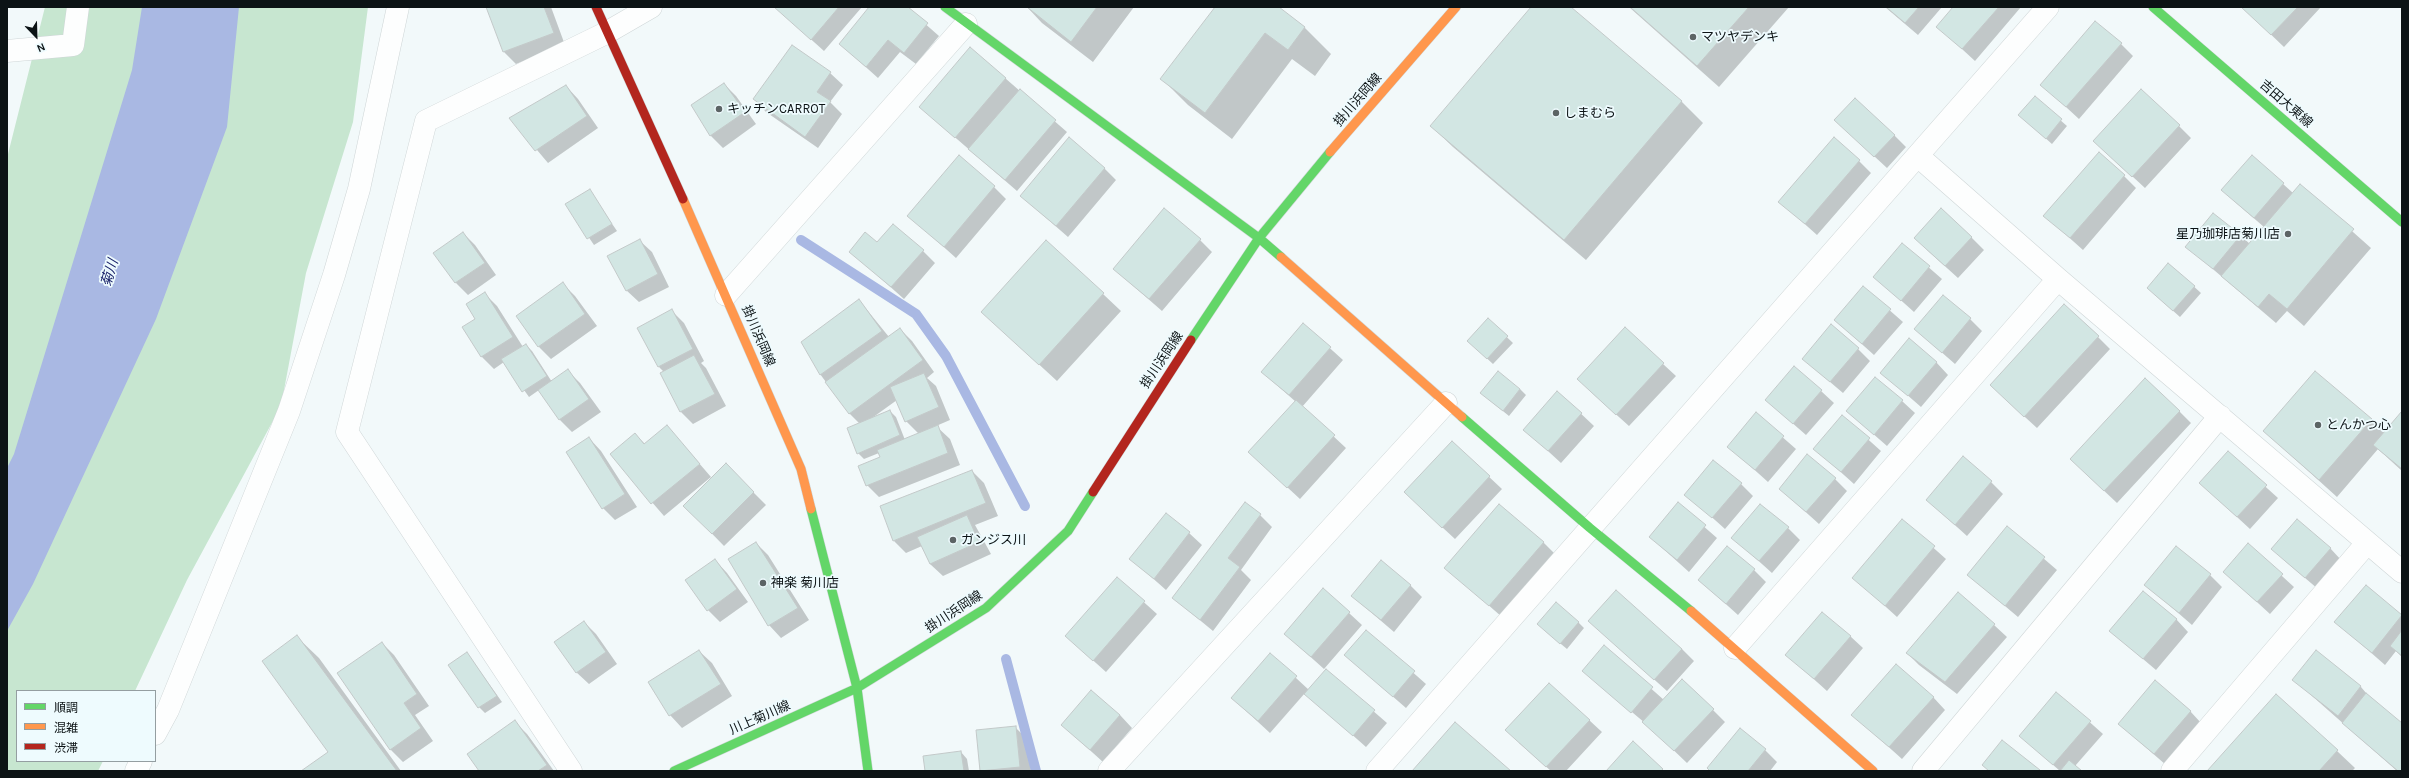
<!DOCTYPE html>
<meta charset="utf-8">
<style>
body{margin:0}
#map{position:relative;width:2409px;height:778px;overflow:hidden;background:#f2f9fa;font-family:Karla,"Noto Sans JP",sans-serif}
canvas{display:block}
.frame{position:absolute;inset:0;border:8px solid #0c1315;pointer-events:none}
.legend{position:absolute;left:16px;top:690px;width:140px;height:72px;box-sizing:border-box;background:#eefbfe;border:1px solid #949ea1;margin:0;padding:5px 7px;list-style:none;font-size:12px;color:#0c1315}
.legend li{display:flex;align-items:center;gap:8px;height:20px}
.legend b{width:20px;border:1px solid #949ea1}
.north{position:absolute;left:16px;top:16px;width:40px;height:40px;-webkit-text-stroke:3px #eefbfe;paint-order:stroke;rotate:157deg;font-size:11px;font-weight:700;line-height:16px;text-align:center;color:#0c1315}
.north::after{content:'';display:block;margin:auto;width:14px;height:18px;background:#0c1315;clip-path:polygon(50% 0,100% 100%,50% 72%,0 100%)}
</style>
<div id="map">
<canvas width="2409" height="778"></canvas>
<div class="frame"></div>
<ul class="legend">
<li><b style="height:5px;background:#63d668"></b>順調</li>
<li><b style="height:5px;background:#ff974d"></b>混雑</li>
<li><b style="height:5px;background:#b3261e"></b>渋滞</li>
</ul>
<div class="north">N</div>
</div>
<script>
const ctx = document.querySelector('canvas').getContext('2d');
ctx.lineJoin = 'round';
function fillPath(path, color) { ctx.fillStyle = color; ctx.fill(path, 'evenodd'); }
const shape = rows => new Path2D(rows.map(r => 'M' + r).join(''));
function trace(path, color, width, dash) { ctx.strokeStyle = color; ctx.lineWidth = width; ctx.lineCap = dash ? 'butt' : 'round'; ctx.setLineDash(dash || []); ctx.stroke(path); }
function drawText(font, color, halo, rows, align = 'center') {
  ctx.font = font + ' Karla,"Noto Sans JP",sans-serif'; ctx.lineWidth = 3.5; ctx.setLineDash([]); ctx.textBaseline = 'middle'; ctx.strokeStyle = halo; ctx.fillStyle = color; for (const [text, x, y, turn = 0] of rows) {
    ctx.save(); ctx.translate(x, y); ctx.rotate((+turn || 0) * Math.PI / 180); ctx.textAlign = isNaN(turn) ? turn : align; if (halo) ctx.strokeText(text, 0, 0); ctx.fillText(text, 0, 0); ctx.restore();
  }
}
fillPath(shape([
 [45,7,368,7,353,122,306,273,281,406,187,580,135,691,17,691,17,761,103,761,98,771,7,771,7,158]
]), '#c7e6d0');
fillPath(shape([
 [142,7,239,7,227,127,156,319,33,584,7,631,7,468,14,454,132,70]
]), '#a9b8e3');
fillPath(shape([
 [487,7,551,7,565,45,516,64,504,52],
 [775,7,862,7,824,51],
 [870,7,906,7,939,36,916,64,900,52,878,78,840,44],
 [1027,7,1134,7,1093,62,1042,23],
 [1216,7,1277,7,1305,28,1331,54,1315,76,1292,59,1232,139,1188,105,1162,79],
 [1533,7,1570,7,1682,102,1703,123,1586,260,1453,147,1431,126],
 [1629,7,1789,7,1719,87],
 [1885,7,1942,7,1918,35],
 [1955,7,2021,7,1975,61,1938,27],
 [2242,7,2321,7,2284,47],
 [2121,44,2133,56,2079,119,2042,85],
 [793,46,830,73,843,85,830,102,842,114,818,148,766,112,754,99],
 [1005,78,1067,132,1017,191,920,107],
 [724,84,736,96,756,124,723,148,711,136,693,105],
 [566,86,578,99,598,128,548,163,510,118],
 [2035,98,2067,126,2052,144,2026,121],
 [2179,126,2191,138,2145,188,2107,153],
 [1848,132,1894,135,1906,147,1887,168],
 [2252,156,2293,193,2300,185,2371,248,2304,326,2287,311,2276,323,2187,247,2240,235,2250,244,2264,227,2235,202],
 [1859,161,1871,173,1817,235,1780,202],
 [1104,168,1116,180,1068,237,1021,196],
 [2124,176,2136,188,2083,250,2045,216],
 [994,187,1006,199,956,258,909,216],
 [589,190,617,231,594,245,566,204],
 [463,233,475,245,496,275,468,295,456,283,434,253],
 [1971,237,1984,250,1958,278,1927,250],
 [639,240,652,252,669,287,639,302,626,290],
 [1200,240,1212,252,1162,311,1114,269],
 [877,244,923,251,935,263,904,299,851,252],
 [1902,244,1942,279,1914,312,1875,277],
 [2169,264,2201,293,2180,317,2154,294],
 [562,283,575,296,597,326,551,359,539,347,517,316],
 [1863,287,1903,322,1874,355,1835,320],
 [485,294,497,306,523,347,526,345,532,351,552,382,568,371,580,383,601,412,572,432,560,420,539,390,529,397,504,362,494,369,482,357,463,328,476,319],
 [1103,294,1121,311,1057,381,982,312],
 [859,300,889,337,900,329,912,341,934,372,927,378,936,386,950,420,936,426,950,439,960,465,879,497,867,485,881,458,879,453,864,459,858,453,860,424,849,413,820,374],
 [897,400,906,421,919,434,905,440,896,417,890,411,872,418],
 [672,311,684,323,704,361,701,363,706,368,726,406,693,424,681,412,661,374,664,372,659,367],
 [1488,319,1513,343,1493,364,1468,341],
 [1970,319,1982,331,1955,364,1915,329],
 [1303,324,1343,360,1302,407,1346,448,1300,499,1262,464,1296,402,1262,372],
 [1625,329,1676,376,1629,426,1591,392],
 [2098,337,2110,349,2037,428,2003,397],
 [1858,349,1870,361,1843,393,1803,359],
 [1936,362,1948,375,1921,407,1882,373],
 [1520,389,1526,395,1509,416,1488,399],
 [1821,391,1834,403,1806,435,1766,400],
 [1558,392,1594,426,1561,463,1525,430],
 [1902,401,1915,413,1887,446,1847,411],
 [2179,411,2191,423,2117,503,2083,471],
 [2402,412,2402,471,2378,449,2337,497,2264,431,2371,420,2384,433],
 [1756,414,1796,449,1768,482,1729,447],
 [1842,416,1881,451,1854,484,1815,449],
 [667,426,711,477,664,516,611,455,635,434,645,444],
 [589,438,601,451,637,507,615,520,603,508],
 [1452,442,1502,489,1455,539,1417,504],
 [2228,453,2278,498,2250,529,2213,495],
 [726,465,766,505,724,546,685,506],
 [972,471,984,483,998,516,975,525,991,554,943,576,930,564,922,546,906,553,894,541],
 [1835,479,1847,491,1819,524,1780,489],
 [1991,482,2003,494,1967,536,1927,500],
 [1741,484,1753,496,1725,529,1686,494],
 [1678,504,1717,538,1689,572,1650,537],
 [1260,515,1272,527,1241,570,1251,580,1213,631,1173,598],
 [1902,520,1946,559,1897,617,1854,578],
 [2007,527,2057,570,2018,617,1968,575],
 [1788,528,1800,540,1772,573,1733,538],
 [1189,533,1202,545,1166,590,1131,559],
 [1543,542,1555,554,1502,617,1446,568],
 [756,543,768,555,809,620,781,638,769,625],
 [2248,545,2294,587,2270,614,2224,572],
 [2330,548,2342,561,2318,589,2285,561],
 [715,560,727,573,748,602,720,622,708,610],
 [1754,570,1766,582,1738,615,1699,580],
 [2210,575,2222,587,2192,625,2146,585],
 [1117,578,1157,614,1106,672,1066,636],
 [1410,585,1422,597,1394,632,1352,596],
 [2366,586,2402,617,2402,657,2396,651,2385,665,2336,622],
 [1324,590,1362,625,1324,669,1285,634],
 [2176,619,2188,632,2156,670,2110,631],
 [1589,621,1682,649,1694,661,1667,691],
 [584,622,596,634,617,664,589,684,576,672],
 [1578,622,1584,628,1567,649,1544,630],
 [1994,625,2007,637,1957,694,1919,665,1907,653],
 [1366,631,1426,684,1406,708,1345,655],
 [1850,636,1863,648,1827,691,1787,655],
 [297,637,319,658,401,771,303,771,329,752],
 [382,643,394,655,429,706,415,715,433,741,403,762,391,750,338,673],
 [1604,647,1664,700,1713,710,1725,722,1687,763,1645,723,1583,671],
 [699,651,712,663,732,696,682,728,670,715,650,682],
 [2316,652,2361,687,2372,700,2402,724,2402,771,2397,771,2294,680],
 [467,653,502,702,485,713,479,707],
 [1270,654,1309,690,1326,670,1387,723,1366,747,1305,693,1270,733,1232,698],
 [2057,693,2103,734,2075,766,2081,771,2060,771,2020,736],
 [2276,695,2337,751,2355,768,2352,771,2208,771],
 [1933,697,1945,710,1902,759,1853,715],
 [2190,711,2202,724,2166,765,2119,724],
 [1120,715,1132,728,1103,762,1062,725],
 [1589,720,1602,732,1566,771,1551,771,1519,743],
 [515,722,527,734,554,771,480,771],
 [1015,727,1027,739,1031,771,982,771],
 [1765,750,1777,762,1770,771,1711,771],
 [961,752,967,759,969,771,926,771]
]), '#0003');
trace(shape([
 [801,240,916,314,946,356,1025,506],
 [1006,659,1036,771]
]), '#a9b8e3', 10);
const building = shape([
 [486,7,544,7,554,33,503,52,486,7],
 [774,7,839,7,811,40,774,7],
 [869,7,908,7,928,23,904,53,888,40,866,67,839,44,869,7],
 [1027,7,1097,7,1071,42,1027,7],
 [1215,7,1279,7,1305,27,1288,50,1265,33,1205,113,1160,79,1215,7],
 [1531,7,1571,7,1682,101,1564,240,1430,126,1531,7],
 [1630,7,1749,7,1697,66,1630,7],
 [1886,7,1919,7,1905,23,1886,7],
 [1953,7,1999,7,1962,49,1936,27,1953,7],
 [2241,7,2298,7,2271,35,2241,7],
 [2095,21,2122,43,2066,107,2040,85,2095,21],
 [792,45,831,72,817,92,831,101,805,137,753,99,792,45],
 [970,47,1006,78,955,138,919,107,970,47],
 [724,83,745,112,710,136,691,105,724,83],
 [566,85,587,116,535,151,509,118,566,85],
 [1020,89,1056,120,1005,180,968,149,1020,89],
 [2141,89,2180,125,2132,177,2093,141,2141,89],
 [2035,96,2062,119,2046,139,2018,115,2035,96],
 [1855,98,1895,135,1874,157,1834,120,1855,98],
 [1069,137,1105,168,1056,226,1020,196,1069,137],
 [1834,137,1860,160,1805,224,1778,202,1834,137],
 [2099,152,2125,175,2070,238,2043,216,2099,152],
 [959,155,995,186,944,247,907,216,959,155],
 [2252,155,2284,183,2254,218,2221,190,2252,155],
 [2300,184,2354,229,2287,309,2269,294,2258,307,2221,276,2300,184],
 [590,189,612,224,587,239,565,204,590,189],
 [1164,208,1201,239,1149,299,1113,269,1164,208],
 [1941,208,1972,237,1945,266,1914,238,1941,208],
 [2213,213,2241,235,2213,269,2185,247,2213,213],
 [893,224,924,250,891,287,849,252,865,232,877,242,893,224],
 [463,232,485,263,455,283,433,253,463,232],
 [640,239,658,274,626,291,607,256,640,239],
 [1046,240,1104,293,1039,365,981,312,1046,240],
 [1902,243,1930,266,1901,301,1873,277,1902,243],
 [2168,263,2195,286,2173,311,2147,288,2168,263],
 [563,282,585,314,538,347,516,316,563,282],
 [1863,286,1891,309,1862,344,1834,320,1863,286],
 [485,292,513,337,481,357,462,327,475,319,466,304,485,292],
 [1943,295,1971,318,1942,353,1914,329,1943,295],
 [859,299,882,331,820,375,801,342,859,299],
 [2064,304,2099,336,2024,417,1990,385,2064,304],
 [672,309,693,349,658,367,637,328,672,309],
 [1488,318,1508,336,1487,359,1467,341,1488,318],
 [1303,323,1331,347,1289,395,1261,372,1303,323],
 [1831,324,1859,348,1830,382,1802,359,1831,324],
 [1625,327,1664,363,1616,415,1577,379,1625,327],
 [900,328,923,360,849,414,825,382,900,328],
 [1909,338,1937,362,1908,396,1880,373,1909,338],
 [526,344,547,376,522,392,501,359,526,344],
 [694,355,715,394,680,412,660,373,694,355],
 [1794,366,1822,390,1793,424,1765,400,1794,366],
 [568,369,589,399,559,420,538,390,568,369],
 [1498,371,1520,389,1503,411,1480,393,1498,371],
 [2315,371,2372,419,2319,480,2263,431,2315,371],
 [924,373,939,407,905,422,890,387,924,373],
 [1875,377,1903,400,1874,435,1846,411,1875,377],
 [2145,378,2180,411,2104,491,2070,459,2145,378],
 [1557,391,1582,413,1548,451,1523,430,1557,391],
 [1296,400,1335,435,1287,488,1248,452,1296,400],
 [890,410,900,435,857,454,847,428,890,410],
 [2402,411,2402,469,2373,445,2402,411],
 [1756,412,1784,436,1755,470,1727,447,1756,412],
 [1842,415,1870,438,1841,472,1813,449,1842,415],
 [667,425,700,464,651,504,610,454,635,433,644,444,667,425],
 [938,425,948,453,866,486,858,466,880,457,877,450,938,425],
 [589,437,625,494,602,509,566,452,589,437],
 [1452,441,1490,476,1442,528,1404,492,1452,441],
 [2228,451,2267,485,2237,517,2199,483,2228,451],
 [1807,454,1836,478,1806,512,1779,489,1807,454],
 [1963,456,1992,481,1955,525,1926,500,1963,456],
 [1713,460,1742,483,1712,518,1684,495,1713,460],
 [726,463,754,492,712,534,683,506,726,463],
 [972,470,986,503,893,541,880,506,972,470],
 [1245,502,1261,514,1228,558,1240,567,1200,620,1172,598,1245,502],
 [1678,502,1706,525,1677,560,1649,537,1678,502],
 [1499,504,1544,542,1489,606,1444,568,1499,504],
 [1760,504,1789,527,1759,561,1731,538,1760,504],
 [1166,513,1190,532,1154,579,1129,559,1166,513],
 [967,515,979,542,930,564,917,537,967,515],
 [1902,519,1935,546,1885,606,1852,578,1902,519],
 [2297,519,2331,548,2305,578,2271,549,2297,519],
 [2007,526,2045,557,2005,606,1967,575,2007,526],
 [756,542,798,608,768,626,728,559,756,542],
 [2248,543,2283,574,2257,602,2223,572,2248,543],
 [1727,546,1755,569,1726,604,1698,580,1727,546],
 [2176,546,2211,574,2179,613,2144,585,2176,546],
 [715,559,737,589,707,611,685,580,715,559],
 [1381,560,1411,585,1381,620,1351,596,1381,560],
 [1117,577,1145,601,1093,661,1065,636,1117,577],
 [2366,585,2402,615,2372,653,2334,622,2366,585],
 [1323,588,1350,612,1311,657,1284,634,1323,588],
 [1616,590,1682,649,1654,680,1588,621,1616,590],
 [2143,591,2177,619,2143,659,2109,631,2143,591],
 [1958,592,1995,624,1945,682,1906,653,1958,592],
 [1556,602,1579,622,1560,644,1537,624,1556,602],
 [1822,612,1851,636,1814,679,1785,655,1822,612],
 [584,621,606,652,576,673,554,642,584,621],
 [1366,630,1415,671,1393,697,1344,655,1366,630],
 [2402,630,2402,656,2390,646,2402,630],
 [297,635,397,771,301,771,328,752,262,661,297,635],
 [382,642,417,694,404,703,421,728,390,750,337,673,382,642],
 [1604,645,1653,687,1631,713,1582,671,1604,645],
 [699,650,721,684,669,716,648,682,699,650],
 [2316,650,2361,686,2338,716,2292,680,2316,650],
 [467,652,497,696,478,708,448,665,467,652],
 [1270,653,1297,676,1258,721,1231,698,1270,653],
 [1896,664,1934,697,1889,747,1851,715,1896,664],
 [1326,669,1375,710,1353,736,1304,694,1326,669],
 [1682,679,1714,709,1674,751,1642,722,1682,679],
 [2155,680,2191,711,2154,754,2118,724,2155,680],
 [1549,683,1590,720,1546,767,1505,730,1549,683],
 [1091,690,1120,715,1090,750,1061,725,1091,690],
 [2056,692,2091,721,2053,765,2019,736,2056,692],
 [2366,693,2402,723,2402,771,2398,771,2342,723,2366,693],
 [2276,694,2338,750,2319,771,2207,771,2276,694],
 [515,720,547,765,538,771,479,771,467,754,515,720],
 [1455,722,1511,771,1412,771,1455,722],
 [1016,726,1020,767,980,771,976,730,1016,726],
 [1740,728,1766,749,1748,771,1710,771,1707,768,1740,728],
 [2002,740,2040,770,2040,771,1989,771,1982,765,2002,740],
 [1633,741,1663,769,1661,771,1606,771,1633,741],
 [961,751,964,771,925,771,923,756,961,751],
 [2069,760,2082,771,2060,771,2069,760]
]);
fillPath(building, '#d2e6e3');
trace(building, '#c3c9c9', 1);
const street = shape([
 [7,51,73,45,78,7],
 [1918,156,2058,279,2402,572],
 [726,295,966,24],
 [1735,648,2058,279],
 [155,734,168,710,289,411,334,275,359,189,398,7],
 [136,771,141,761],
 [571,771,347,432,426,121,606,33,651,7],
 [1109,771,1446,403],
 [1377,771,2048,7],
 [1923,771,2220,416],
 [2172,771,2367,543]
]);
const fast = shape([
 [945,7,1259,238,1281,257],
 [2153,7,2402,222],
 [1191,340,1259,238,1330,152],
 [1462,417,1590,528,1691,611],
 [811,509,857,688,868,771],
 [857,688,986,608,1068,531,1093,492],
 [674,771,857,688]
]);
const slow = shape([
 [1330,152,1456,7],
 [683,199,801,469,811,509],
 [1281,257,1462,417],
 [1691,611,1873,771]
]);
const jam = shape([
 [596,7,683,199],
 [1093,492,1191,340]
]);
trace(street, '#cfd6d7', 23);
trace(fast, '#cfd6d7', 10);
trace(slow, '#cfd6d7', 10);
trace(jam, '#cfd6d7', 10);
trace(street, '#fdfefe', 22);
trace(fast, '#63d668', 9);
trace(slow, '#ff974d', 9);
trace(jam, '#b3261e', 9);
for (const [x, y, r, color] of [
 [1693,37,4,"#5c6465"],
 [719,109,4,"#5c6465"],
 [1556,113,4,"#5c6465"],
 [2288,234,4,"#5c6465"],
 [2318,425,4,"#5c6465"],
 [953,540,4,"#5c6465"],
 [763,583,4,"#5c6465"]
]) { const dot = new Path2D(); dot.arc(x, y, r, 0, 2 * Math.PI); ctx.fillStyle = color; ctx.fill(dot); trace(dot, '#eefbfe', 1.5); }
drawText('13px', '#0c1315', '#eefbfe', [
 ["マツヤデンキ",1701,37],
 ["キッチンCARROT",727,109],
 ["しまむら",1564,113],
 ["星乃珈琲店菊川店",2280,234,"right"],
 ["とんかつ心",2326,425],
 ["ガンジス川",961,540],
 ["神楽 菊川店",771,583]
], 'left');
drawText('13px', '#0c1315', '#eefbfe', [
 ["掛川浜岡線",1358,100,-49],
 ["吉田大東線",2286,104,41],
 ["掛川浜岡線",758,336,67],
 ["掛川浜岡線",1162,360,-56],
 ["掛川浜岡線",954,612,-33],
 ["川上菊川線",760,718,-24]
]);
drawText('italic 14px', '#1b246b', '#eefbfe', [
 ["菊川",110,273,-73]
]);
</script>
